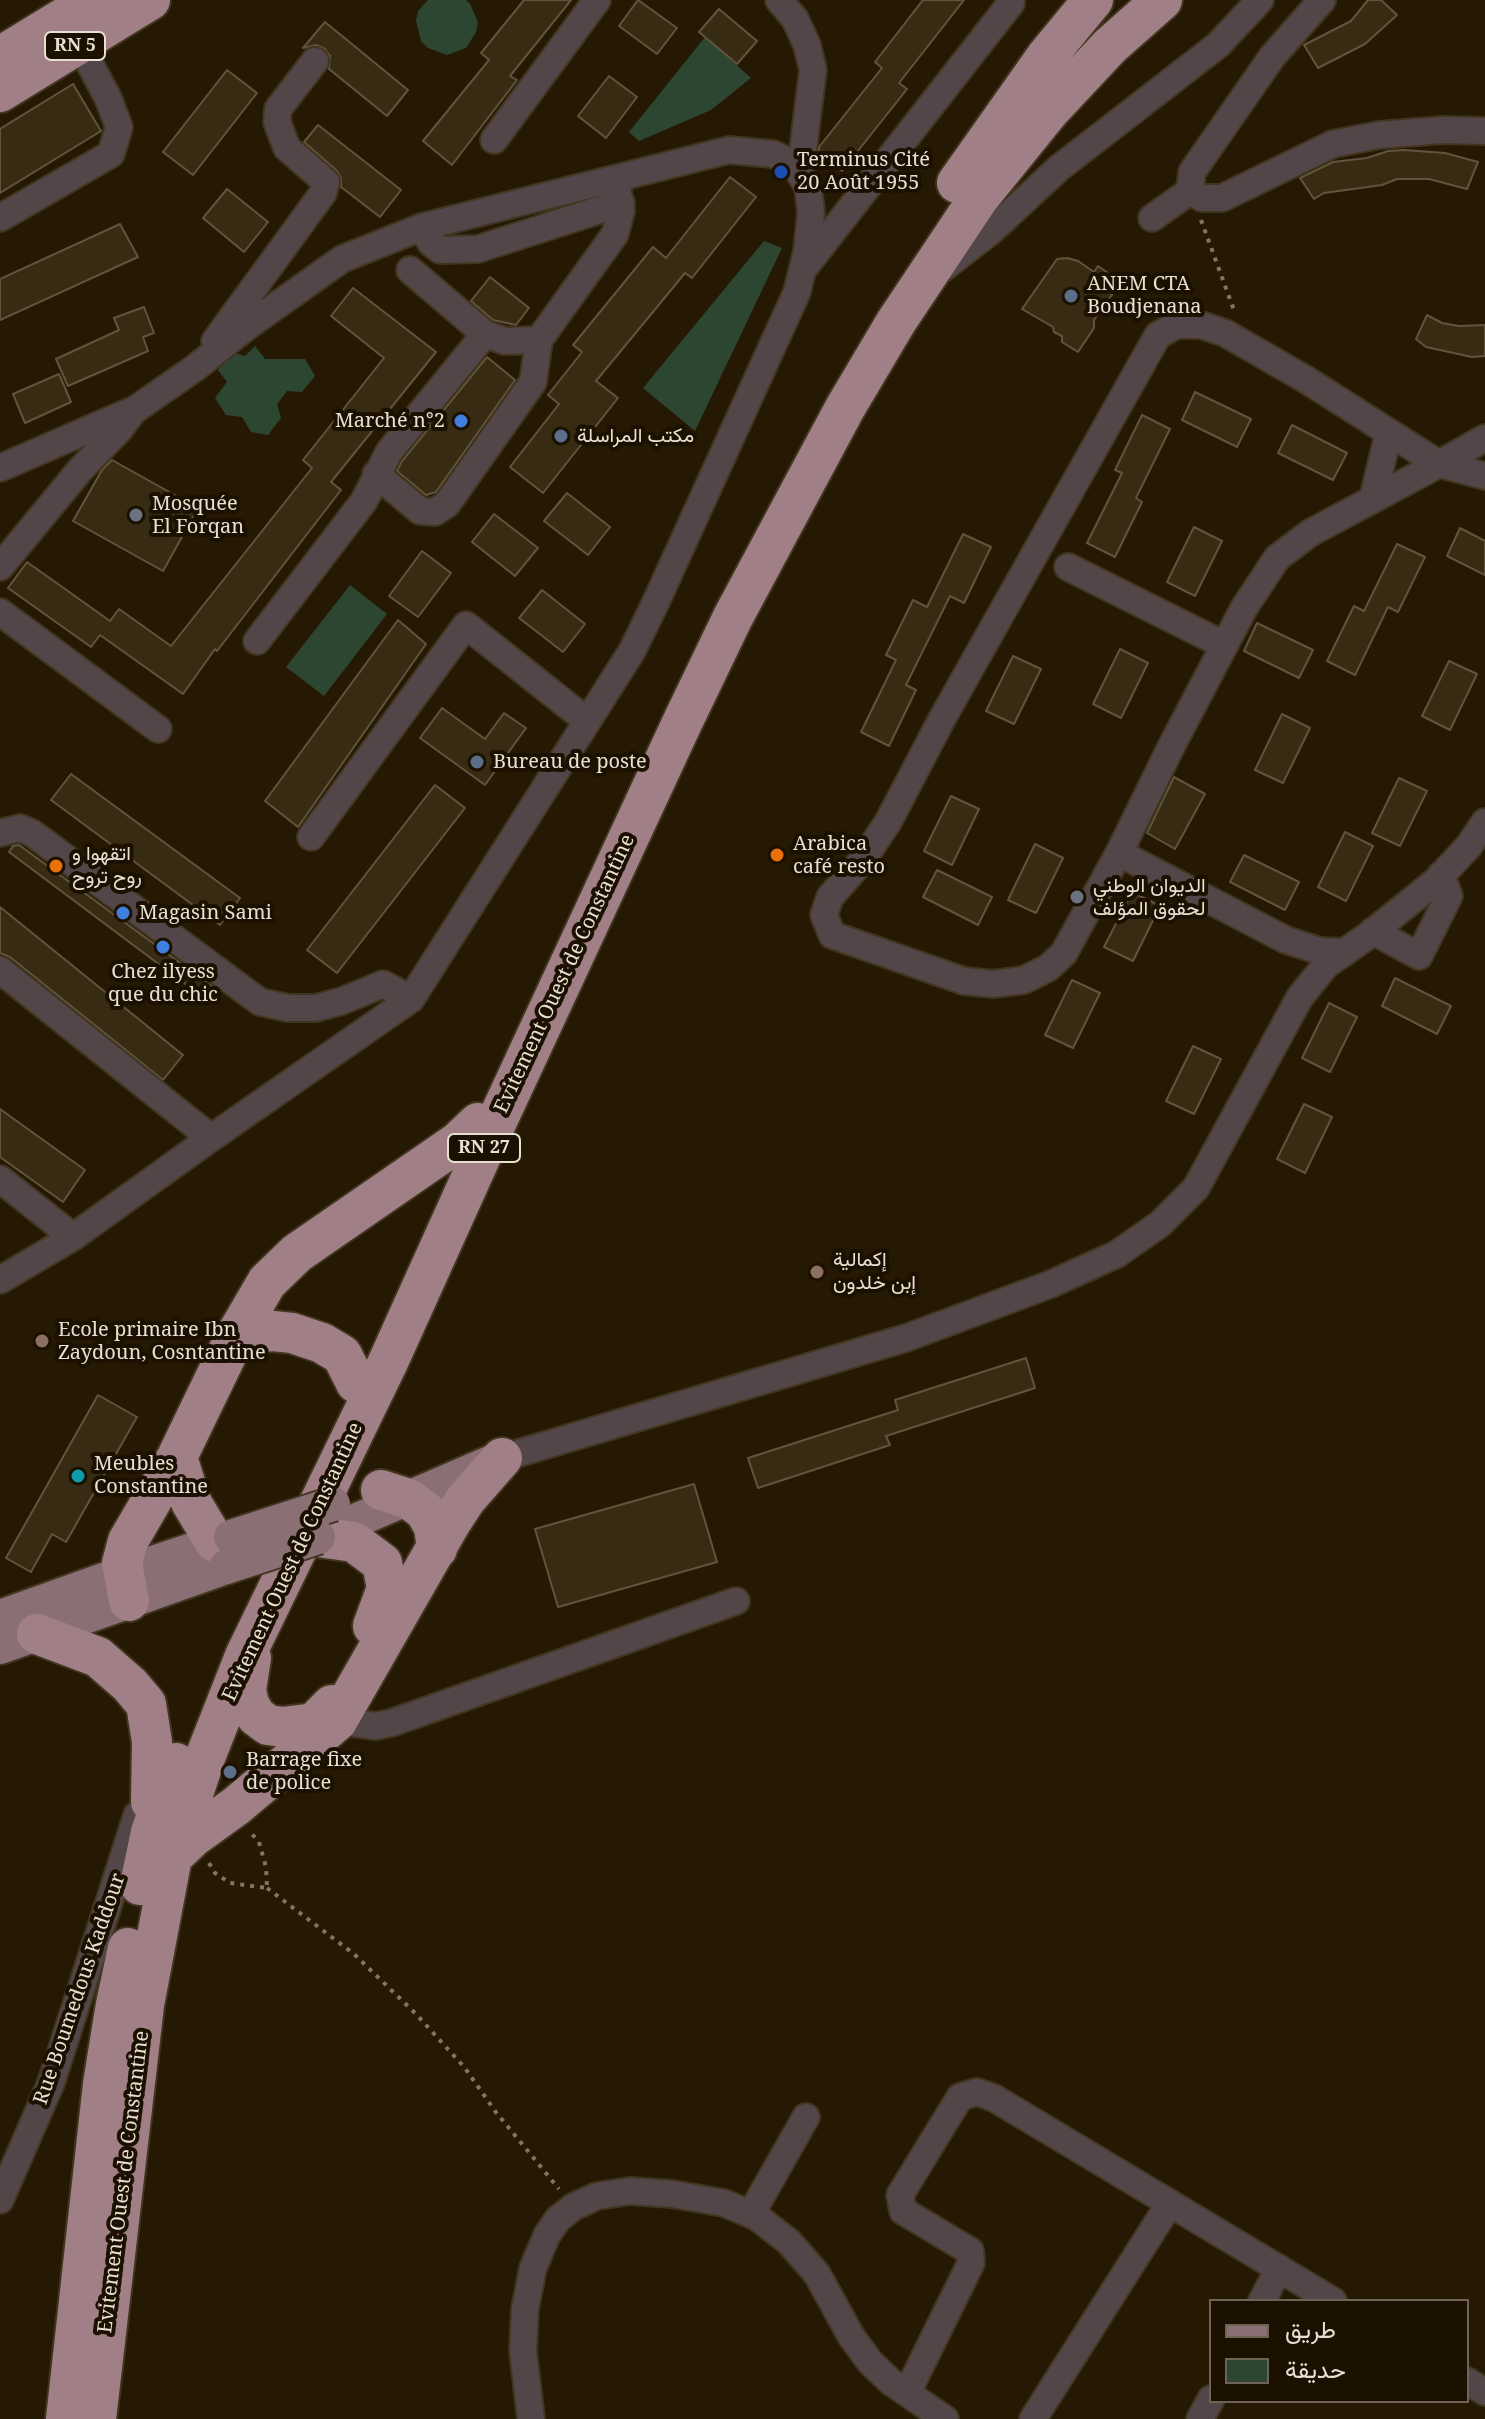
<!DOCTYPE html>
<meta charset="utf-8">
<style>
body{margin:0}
#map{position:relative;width:1485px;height:2419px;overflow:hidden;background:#261903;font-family:"Noto Serif",Vazirmatn,serif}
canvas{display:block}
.legend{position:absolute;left:1209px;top:2299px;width:260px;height:104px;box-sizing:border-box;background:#1c1000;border:2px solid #6e6354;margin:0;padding:10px 14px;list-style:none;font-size:24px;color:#e8e0d2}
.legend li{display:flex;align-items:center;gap:16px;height:40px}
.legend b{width:40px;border:2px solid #6e6354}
</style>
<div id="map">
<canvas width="1485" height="2419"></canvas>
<ul class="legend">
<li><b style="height:10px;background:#8a6f74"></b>طريق</li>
<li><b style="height:22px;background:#2d4632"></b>حديقة</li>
</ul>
</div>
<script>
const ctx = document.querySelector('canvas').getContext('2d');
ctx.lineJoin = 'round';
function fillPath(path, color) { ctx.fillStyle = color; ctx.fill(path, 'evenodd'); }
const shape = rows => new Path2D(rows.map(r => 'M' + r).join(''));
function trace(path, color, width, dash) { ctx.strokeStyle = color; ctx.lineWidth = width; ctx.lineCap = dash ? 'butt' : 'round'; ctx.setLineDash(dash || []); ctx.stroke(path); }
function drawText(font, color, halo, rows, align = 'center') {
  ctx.font = font + ' "Noto Serif",Vazirmatn,serif'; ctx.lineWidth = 8; ctx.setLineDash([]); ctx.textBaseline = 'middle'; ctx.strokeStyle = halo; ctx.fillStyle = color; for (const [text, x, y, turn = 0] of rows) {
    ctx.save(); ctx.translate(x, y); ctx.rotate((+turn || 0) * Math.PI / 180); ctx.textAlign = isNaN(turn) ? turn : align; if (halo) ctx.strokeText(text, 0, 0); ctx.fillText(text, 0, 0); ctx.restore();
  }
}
fillPath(shape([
 [428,0,466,0,470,4,478,22,476,32,466,48,447,55,428,48,421,41,416,21,418,11],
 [705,37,751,78,711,110,639,141,629,132],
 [764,241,782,248,695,431,643,388],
 [255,346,265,359,305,359,315,376,302,392,287,391,277,404,281,418,268,435,251,432,242,417,226,415,215,398,227,382,218,370,231,352,245,356],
 [350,585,387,614,324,696,286,667]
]), '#2d4632');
const building = shape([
 [524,0,571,0,510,76,517,80,452,165,423,141,489,60,481,53,524,0],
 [638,0,677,28,657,54,619,26,638,0],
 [923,0,964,0,899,83,907,89,842,171,819,152,819,147,882,68,875,62,923,0],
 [1368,0,1381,0,1397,15,1365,44,1318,68,1304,45,1351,21,1368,0],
 [719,9,757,41,737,64,699,32,719,9],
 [325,22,408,90,387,116,329,69,330,56,325,49,316,45,303,48,325,22],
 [227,70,257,93,193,175,163,152,227,70],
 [609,76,637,97,606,138,578,116,609,76],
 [73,84,101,131,0,193,0,129,73,84],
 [318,125,401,190,380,217,341,187,341,178,337,171,304,142,318,125],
 [1404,150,1445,153,1478,162,1467,189,1429,179,1397,179,1382,185,1324,193,1314,199,1300,178,1333,162,1367,158,1388,151,1404,150],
 [730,177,756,197,692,278,685,273,596,381,618,398,543,493,510,467,559,404,548,395,582,352,573,345,653,247,666,258,730,177],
 [227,189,268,222,244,252,203,218,227,189],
 [120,224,138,257,0,320,0,279,120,224],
 [1067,258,1078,261,1094,272,1098,266,1121,282,1094,320,1094,328,1078,352,1062,342,1062,336,1054,332,1053,327,1022,309,1057,259,1067,258],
 [490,277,529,308,516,325,493,320,471,301,490,277],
 [353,288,436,352,331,482,341,490,217,651,215,649,183,694,100,635,91,647,8,588,27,562,110,621,119,609,171,646,312,468,303,460,384,358,331,316,353,288],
 [144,307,154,333,143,337,148,351,68,386,56,359,119,330,114,318,144,307],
 [1427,315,1442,323,1459,326,1485,325,1485,356,1472,357,1426,347,1416,339,1427,315],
 [487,357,515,380,436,492,426,495,397,471,402,461,487,357],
 [59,374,71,402,25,423,13,394,59,374],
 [1195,392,1251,419,1237,447,1182,420,1195,392],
 [1142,415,1170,429,1136,498,1142,502,1115,557,1087,543,1122,473,1115,470,1142,415],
 [1292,425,1347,453,1333,480,1278,453,1292,425],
 [112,460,198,508,163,571,73,521,102,470,112,460],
 [567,493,610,527,588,555,544,521,567,493],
 [494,514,538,548,515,576,472,542,494,514],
 [1194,527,1222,541,1195,596,1167,582,1194,527],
 [1460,528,1485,541,1485,575,1447,556,1460,528],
 [963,534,991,547,964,603,950,596,906,685,916,690,889,746,861,732,896,660,886,655,913,600,927,607,963,534],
 [1397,544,1425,557,1398,612,1388,607,1355,675,1327,661,1354,606,1364,611,1397,544],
 [422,551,451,573,418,617,389,596,422,551],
 [542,590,585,624,563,652,519,618,542,590],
 [398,620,426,644,298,827,265,801,398,620],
 [1257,623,1313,650,1299,678,1244,651,1257,623],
 [1120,649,1148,663,1121,718,1093,704,1120,649],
 [1013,656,1041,669,1014,724,986,711,1013,656],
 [1449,661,1477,674,1450,730,1422,716,1449,661],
 [442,708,485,739,504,713,526,728,485,785,420,738,442,708],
 [1282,714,1310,728,1283,783,1255,770,1282,714],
 [71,774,240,898,220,925,51,800,71,774],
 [1174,777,1205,794,1175,849,1147,833,1174,777],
 [1399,778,1427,791,1400,846,1372,833,1399,778],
 [435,785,465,808,337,973,307,950,435,785],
 [951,796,979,809,952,865,924,851,951,796],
 [1345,832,1373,846,1346,901,1318,887,1345,832],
 [1035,844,1063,858,1036,913,1008,900,1035,844],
 [19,845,217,990,208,1001,9,852,13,846,19,845],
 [1244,855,1299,882,1285,910,1230,882,1244,855],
 [937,870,992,897,978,925,923,897,937,870],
 [1132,892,1160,906,1133,961,1104,947,1132,892],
 [0,907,183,1055,163,1080,10,957,0,953,0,907],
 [1395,978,1451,1006,1437,1034,1382,1006,1395,978],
 [1072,980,1100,993,1073,1048,1045,1035,1072,980],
 [1329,1003,1357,1017,1330,1072,1302,1058,1329,1003],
 [1193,1046,1221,1059,1194,1114,1166,1101,1193,1046],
 [1304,1104,1332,1117,1305,1173,1277,1159,1304,1104],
 [0,1109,85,1170,63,1202,0,1157,0,1109],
 [1026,1358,1035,1388,886,1436,890,1445,758,1488,748,1458,898,1410,895,1400,1026,1358],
 [98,1395,137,1417,66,1542,52,1534,31,1572,6,1558,98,1395],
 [694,1484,717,1562,558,1607,535,1529,694,1484]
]);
fillPath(building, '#382b14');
trace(building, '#62543c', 2);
const minor = shape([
 [779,0,795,19,807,45,813,70,800,174],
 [1322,0,1272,57,1192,172,1190,191,1202,198,1222,198,1333,144,1379,135,1442,130,1485,131],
 [494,140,597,0],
 [0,218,111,154,119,127,108,98,91,66],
 [1152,218,1190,191],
 [422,227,431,243,440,250,478,249,621,203],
 [804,268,1011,3],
 [942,269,991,231,1059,168,1218,45,1260,0],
 [410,270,485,334,505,341,539,340],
 [215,341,323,193,326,182,287,148,277,122,278,109,315,61],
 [1485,438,1439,464,1310,533,1277,558,1244,608,1172,745,1119,853,1064,953,1048,968,1024,980,993,984,964,981,832,935,824,915,830,897,862,861,888,822,943,717,1158,335,1177,325,1201,325,1225,333,1305,379,1439,464,1485,476],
 [0,468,129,412],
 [376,474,420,511,435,512,447,504,533,382,539,340,615,234,621,211,616,179],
 [1373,498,1389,432],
 [0,567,80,470,119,430,133,411,195,368,245,328,342,259,422,227,729,150,773,154,794,164,808,187,811,213,807,251,797,292,655,604,632,651,411,999,211,1138,73,1237,0,1280],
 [1068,567,1224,645],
 [0,612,158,729],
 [257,641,364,501,389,452,485,334],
 [0,833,20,828,32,833,260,1002,288,1008,316,1008,342,1001,383,984,411,999],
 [311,837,466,625,587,721],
 [1119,853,1286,940,1320,951,1345,952],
 [1373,931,1419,956,1449,896,1441,875],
 [0,970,211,1138],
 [0,1179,73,1237],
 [502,1458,906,1338,1051,1284,1117,1254,1160,1224,1196,1188,1300,997,1326,965,1369,935,1436,881,1468,847,1485,822],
 [337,1721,376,1726,391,1723,736,1601],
 [0,2200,51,2083,137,1815],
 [751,2214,806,2117],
 [1262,2301,1279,2268],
 [1467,2381,1485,2392],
 [907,2393,971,2263,970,2251,903,2211,900,2195,960,2097,977,2092,994,2098,1333,2301],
 [531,2419,523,2351,525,2309,533,2268,547,2235,558,2219,573,2207,597,2196,630,2191,672,2194,724,2203,757,2217,789,2242,817,2274,851,2336,870,2362,891,2382,945,2419],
 [1033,2419,1170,2203],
 [1200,2419,1211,2399]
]);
const major = shape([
 [318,1537,501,1458],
 [0,1617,123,1573,231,1537],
 [0,1647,226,1567]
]);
const highway = shape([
 [0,57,93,0],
 [0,92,150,0],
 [957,183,1046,57,1093,0],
 [236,1335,273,1331,292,1333,322,1343,342,1355,356,1383],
 [177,1457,191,1502,215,1542],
 [381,1490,409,1499,425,1511,434,1527,437,1549],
 [318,1537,354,1542,382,1563,387,1588,373,1626],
 [129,1601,122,1563,128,1541,177,1457,236,1335,267,1282,297,1253,458,1142,478,1123],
 [37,1634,98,1657,130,1685,146,1704,152,1742,151,1802],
 [251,1658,246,1690,249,1704,256,1716,268,1725,283,1727,314,1723,332,1705],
 [172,1857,193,1837,236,1806,337,1721,451,1522,466,1499,502,1458],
 [140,1885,151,1832,176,1763],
 [66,2419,103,2084,116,2004,128,1948],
 [96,2419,144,2005,172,1857,206,1755,245,1656,388,1362,490,1136,682,723,733,617,845,408,896,322,978,199,1050,110,1110,46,1162,0]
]);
trace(minor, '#413520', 30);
trace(major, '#413520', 38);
trace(highway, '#413520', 44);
trace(shape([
 [1201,220,1235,313],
 [209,1863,215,1873,230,1883,267,1888,266,1867,259,1842,251,1833],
 [267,1888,354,1954,416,2014,465,2068,495,2111,559,2189]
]), '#807663', 4, [4, 6]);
trace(minor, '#534648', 26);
trace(major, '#8a6f74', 34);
trace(highway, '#a08086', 40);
const majorBridge = shape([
 [231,1537,333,1504],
 [226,1567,318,1537]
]);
trace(majorBridge, '#413520', 38, []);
trace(majorBridge, '#8a6f74', 34);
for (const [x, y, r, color] of [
 [781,172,8,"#1a4fb4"],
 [1071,296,8,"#5c6f8a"],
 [461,421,8,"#3f7fe0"],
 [561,436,8,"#5c6f8a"],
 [136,515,8,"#6b7280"],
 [477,762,8,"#5c6f8a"],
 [777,855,8,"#e8710a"],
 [56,866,8,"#e8710a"],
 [1077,897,8,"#6b7280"],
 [123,913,8,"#3f7fe0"],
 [163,947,8,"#3f7fe0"],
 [817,1272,8,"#8d6e63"],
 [42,1341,8,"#8d6e63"],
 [78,1476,8,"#0f9aa8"],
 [230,1772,8,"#5c6f8a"]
]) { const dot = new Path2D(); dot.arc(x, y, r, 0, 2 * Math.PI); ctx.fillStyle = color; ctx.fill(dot); trace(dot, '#1c1000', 3); }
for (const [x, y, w] of [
 [75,46,60],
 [484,1148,72]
]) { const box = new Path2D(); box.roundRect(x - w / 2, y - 14, w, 28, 6); ctx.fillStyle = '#1c1000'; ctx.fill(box); trace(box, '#e8e0d2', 2); }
drawText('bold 18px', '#e8e0d2', null, [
 ["RN 5",75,46],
 ["RN 27",484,1148]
]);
drawText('20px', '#e8e0d2', '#1c1000', [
 ["Terminus Cité",797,160],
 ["20 Août 1955",797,183],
 ["ANEM CTA",1087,284],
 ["Boudjenana",1087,307],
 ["Marché n°2",445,421,"right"],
 ["مكتب المراسلة",577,436],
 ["Mosquée",152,504],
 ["El Forqan",152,527],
 ["Bureau de poste",493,762],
 ["Arabica",793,844],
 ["café resto",793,867],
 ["اتقهوا و",72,854],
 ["روح تروح",72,877],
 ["الديوان الوطني",1093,886],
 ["لحقوق المؤلف",1093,909],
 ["Magasin Sami",139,913],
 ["Chez ilyess",163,972,"center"],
 ["que du chic",163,995,"center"],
 ["إكمالية",833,1260],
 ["إبن خلدون",833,1283],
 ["Ecole primaire Ibn",58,1330],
 ["Zaydoun, Cosntantine",58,1353],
 ["Meubles",94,1464],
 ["Constantine",94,1487],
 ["Barrage fixe",246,1760],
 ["de police",246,1783]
], 'left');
drawText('20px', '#e8e0d2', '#1c1000', [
 ["Evitement Ouest de Constantine",565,974,-65],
 ["Evitement Ouest de Constantine",293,1562,-65],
 ["Rue Boumedous Kaddour",80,1989,-71],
 ["Evitement Ouest de Constantine",124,2182,-83]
]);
</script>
